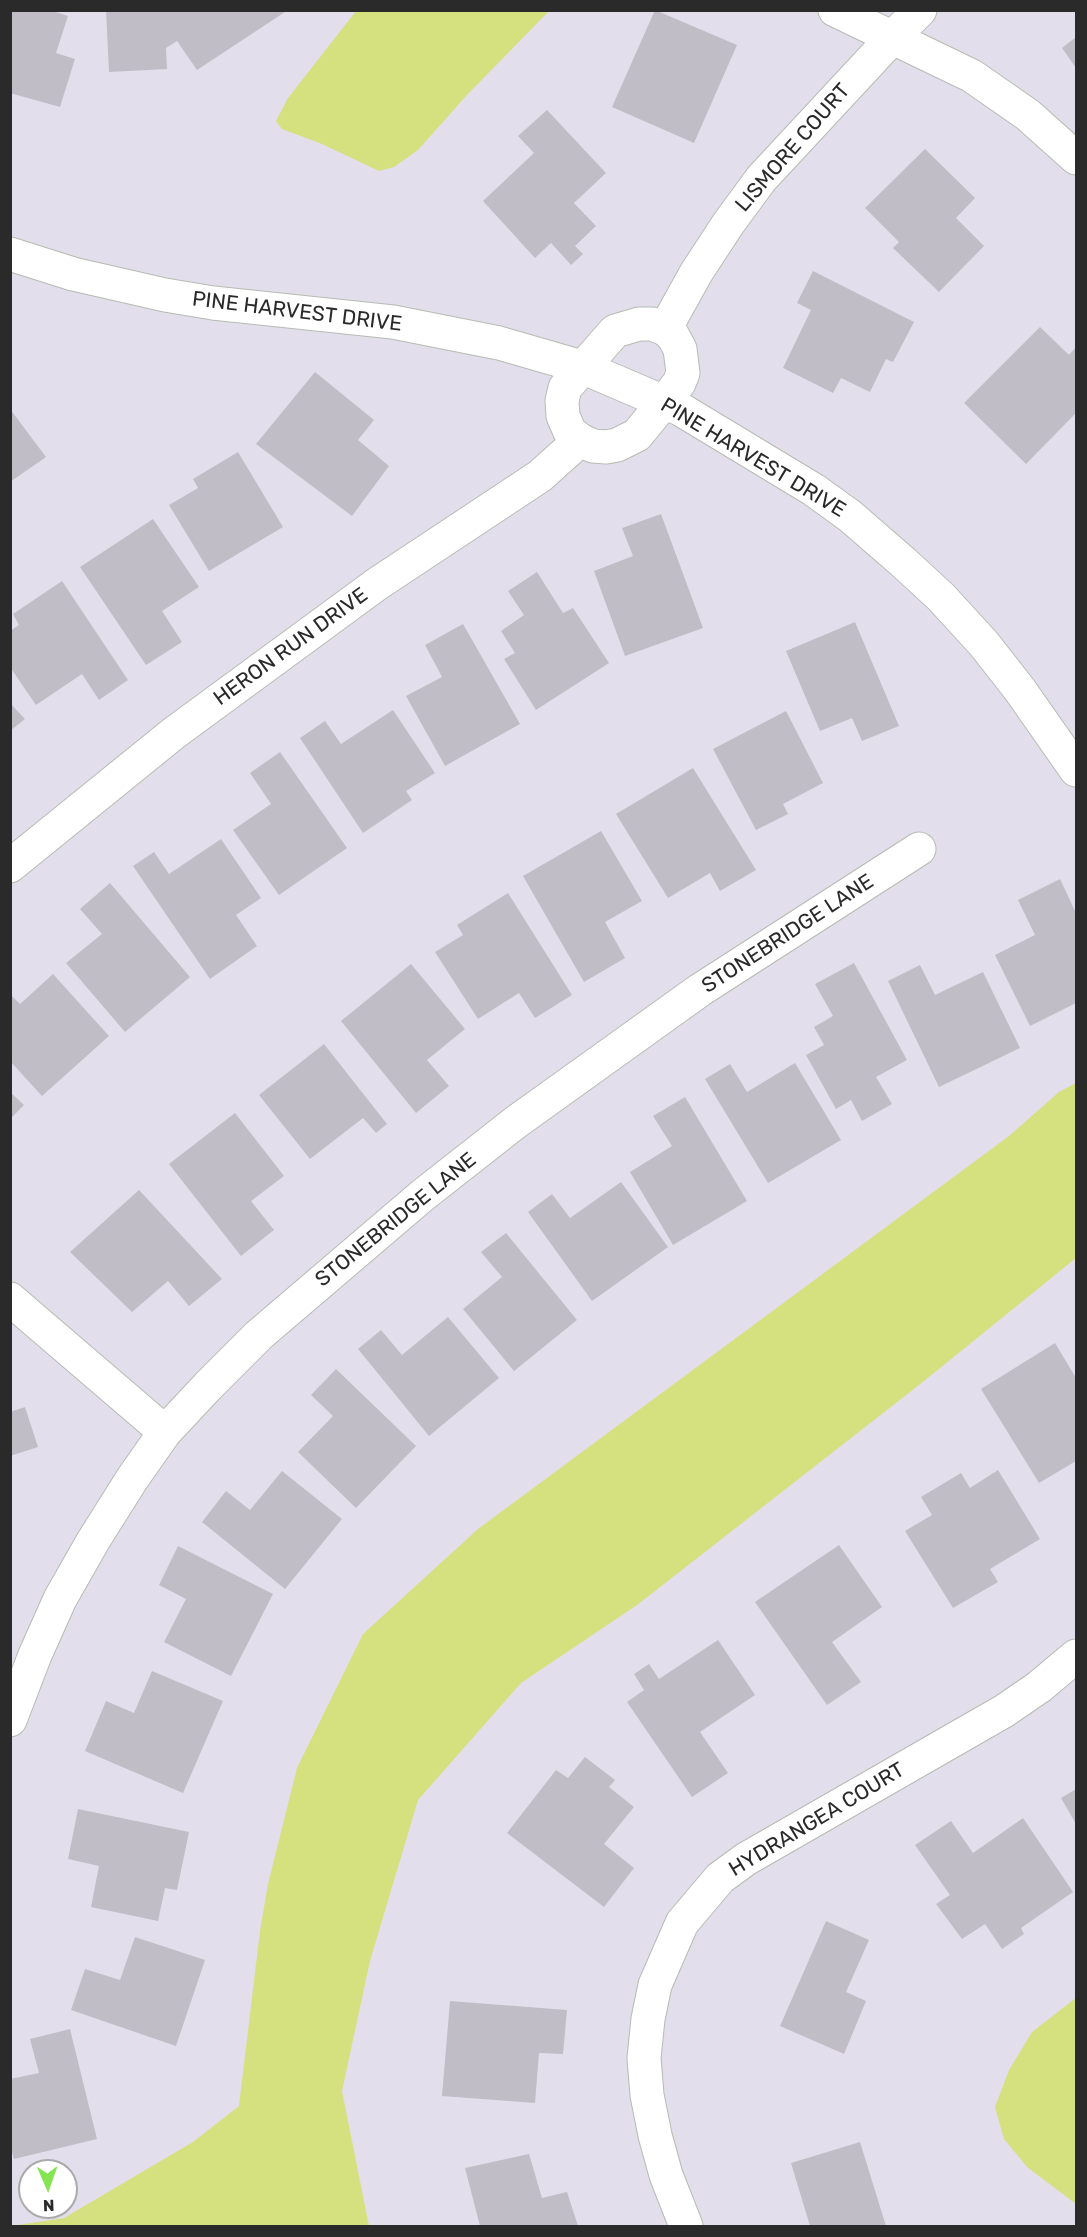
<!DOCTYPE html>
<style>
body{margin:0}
#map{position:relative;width:1087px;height:2237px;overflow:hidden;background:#e3deeb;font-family:Rubik,sans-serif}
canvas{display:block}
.frame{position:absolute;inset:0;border:12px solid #2a2a2a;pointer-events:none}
.north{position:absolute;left:18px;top:2159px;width:60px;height:60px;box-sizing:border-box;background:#fff;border:2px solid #aaa;border-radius:50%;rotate:178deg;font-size:16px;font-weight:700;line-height:24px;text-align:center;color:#2a2a2a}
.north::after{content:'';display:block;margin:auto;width:21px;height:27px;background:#84e452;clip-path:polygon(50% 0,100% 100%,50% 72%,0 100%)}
</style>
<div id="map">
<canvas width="1087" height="2237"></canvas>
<div class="frame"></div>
<div class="north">N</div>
</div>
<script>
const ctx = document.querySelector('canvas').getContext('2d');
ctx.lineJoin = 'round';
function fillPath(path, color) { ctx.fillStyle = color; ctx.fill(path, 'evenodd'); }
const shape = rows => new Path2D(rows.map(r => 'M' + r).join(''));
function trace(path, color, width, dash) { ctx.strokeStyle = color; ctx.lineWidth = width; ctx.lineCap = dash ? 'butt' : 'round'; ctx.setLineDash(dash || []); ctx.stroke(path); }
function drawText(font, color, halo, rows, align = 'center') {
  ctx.font = font + ' Rubik,sans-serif'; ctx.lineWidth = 4.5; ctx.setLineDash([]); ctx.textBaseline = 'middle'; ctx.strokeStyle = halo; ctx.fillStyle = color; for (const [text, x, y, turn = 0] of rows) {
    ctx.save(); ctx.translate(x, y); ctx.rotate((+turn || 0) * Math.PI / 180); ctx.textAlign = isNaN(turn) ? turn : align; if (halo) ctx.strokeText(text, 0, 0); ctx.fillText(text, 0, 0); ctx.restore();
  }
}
fillPath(shape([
 [356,11,356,10,549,11,467,95,418,150,394,167,379,171,322,144,282,129,276,121,288,98],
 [1076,1083,1076,1258,919,1385,637,1605,521,1683,418,1800,370,1961,342,2091,369,2226,11,2226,64,2218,193,2142,239,2106,260,1931,268,1884,297,1768,363,1634,478,1529,1009,1136,1059,1092],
 [1076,1998,1076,2204,1027,2167,1004,2139,995,2107,1009,2070,1032,2032]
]), '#d5e07e');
fillPath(shape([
 [10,10,50,10,68,16,56,53,75,59,60,107,10,93],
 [106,10,288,10,197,70,177,41,166,48,167,69,109,72],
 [655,10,737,45,694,143,612,107],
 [1076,37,1076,68,1062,48],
 [547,110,606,173,574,203,596,226,575,246,583,254,571,265,551,243,535,258,483,201,534,153,518,136],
 [925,149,975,198,956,218,984,246,939,292,893,248,899,242,865,208],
 [813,271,914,322,893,362,886,359,870,392,841,378,833,393,783,368,811,310,797,303],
 [1040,327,1069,355,1076,347,1076,413,1026,464,964,403],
 [315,372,374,420,358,440,389,466,352,516,256,444],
 [10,409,46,457,10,482],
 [238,452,283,527,209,571,169,505,198,488,193,479],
 [661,514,703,628,625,656,594,571,633,556,622,528],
 [153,519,199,587,162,611,182,642,146,665,80,567],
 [537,572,563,613,573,608,609,663,536,710,504,659,515,653,501,631,524,615,508,591],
 [62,581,128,680,99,700,82,674,36,705,10,667,10,631,19,625,13,614],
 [855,622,899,726,862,741,852,718,820,731,786,651],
 [463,624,520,724,445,766,406,696,442,677,425,645],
 [10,703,25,719,10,731],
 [393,710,435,773,406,791,412,800,363,833,300,738,325,721,341,744],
 [786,711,823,783,783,804,788,814,756,830,713,749],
 [280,752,347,848,279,895,233,830,271,804,250,773],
 [693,768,756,870,720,891,710,873,668,898,616,814],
 [601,831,642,901,605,922,625,958,584,982,523,876],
 [221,839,261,898,236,915,257,946,210,979,133,866,154,852,169,874],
 [1060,879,1076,913,1076,1003,1030,1026,995,955,1035,935,1018,900],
 [110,883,190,977,125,1032,66,963,102,934,80,909],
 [508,893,572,995,535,1018,519,993,478,1019,435,952,463,935,457,925],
 [854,963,907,1060,876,1077,892,1104,862,1121,851,1100,836,1109,806,1055,824,1045,814,1027,833,1016,815,984],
 [411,964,465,1029,427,1060,449,1086,416,1113,341,1021],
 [920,965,935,995,983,972,1020,1048,939,1087,888,981],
 [53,974,109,1036,42,1096,10,1061,10,994,20,1004],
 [324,1044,387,1124,376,1133,363,1118,310,1159,259,1095],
 [795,1063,841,1140,768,1183,705,1079,730,1064,747,1092],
 [10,1092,24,1105,10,1119],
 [685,1097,747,1201,673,1245,630,1172,672,1146,653,1116],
 [235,1113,284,1176,251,1201,274,1230,241,1256,169,1164],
 [621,1182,668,1247,592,1301,528,1212,552,1194,570,1218],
 [139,1190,222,1279,189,1306,168,1281,132,1312,70,1252],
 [506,1233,577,1320,514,1371,463,1309,502,1277,481,1252],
 [448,1317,499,1378,429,1436,358,1349,381,1330,402,1355],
 [1055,1343,1076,1378,1076,1461,1039,1483,981,1389],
 [336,1369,416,1446,356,1508,298,1452,333,1416,311,1395],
 [25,1407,38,1447,10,1456,10,1412],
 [998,1470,1040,1539,990,1569,998,1582,953,1608,905,1531,932,1515,921,1497,961,1473,970,1488],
 [282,1471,342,1519,285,1589,202,1522,226,1491,250,1510],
 [839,1545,882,1607,832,1642,861,1682,827,1705,755,1602],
 [178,1546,273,1594,231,1676,164,1642,186,1599,159,1585],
 [718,1640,755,1695,700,1732,728,1773,692,1797,627,1702,644,1690,634,1674,649,1664,659,1679],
 [152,1671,223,1701,183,1793,85,1751,106,1701,134,1713],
 [585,1757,615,1780,609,1787,634,1807,604,1844,634,1868,604,1907,507,1833,556,1770,568,1778],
 [1076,1789,1076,1824,1061,1798],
 [78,1809,189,1832,177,1890,165,1888,158,1921,91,1907,99,1866,68,1859],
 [1023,1818,1073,1892,1021,1928,1024,1934,1002,1949,985,1924,962,1939,936,1904,950,1895,915,1845,951,1821,973,1853],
 [826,1921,869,1940,846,1992,866,2001,844,2054,780,2026],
 [135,1937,205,1960,176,2046,71,2010,85,1969,120,1980],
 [450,2001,567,2010,563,2054,539,2053,535,2103,442,2096],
 [70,2029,97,2139,14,2159,10,2145,10,2079,39,2073,30,2039],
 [860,2142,886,2226,810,2226,791,2163],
 [529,2154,542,2198,567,2192,578,2226,480,2226,465,2168]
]), '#c1bdc6');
const minor = shape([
 [835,10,972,76,1028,115,1076,158],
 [639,324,652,324,665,329,673,336,680,349,683,373,679,383,664,402,637,435,617,445,606,447,593,446,580,440,570,432,563,416,562,401,565,388,615,331,639,324],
 [665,329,696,273,728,224,761,179,893,37,920,10],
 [10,866,174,733,377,584,540,476,580,440],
 [10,1299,165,1432],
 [10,1720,35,1655,60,1599,93,1541,132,1479,165,1432,208,1386,259,1335,423,1195,516,1122,700,990,919,849],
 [686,2226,666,2175,655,2135,647,2095,644,2058,648,2019,655,1985,682,1923,720,1878,746,1859,1004,1711,1039,1687,1076,1656]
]);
const tertiary = shape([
 [10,254,73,274,165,295,213,303,393,322,499,343,582,367,680,409,814,490,850,516,903,562,941,597,984,644,1020,690,1076,770]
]);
trace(minor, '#b5bcb2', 35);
trace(tertiary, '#b5bcb2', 35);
trace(minor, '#fff', 33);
trace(tertiary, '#fff', 33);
drawText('21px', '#2a2a2a', '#fff', [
 ["LISMORE COURT",793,148,-49],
 ["PINE HARVEST DRIVE",297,312,7],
 ["PINE HARVEST DRIVE",753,458,31],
 ["HERON RUN DRIVE",291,647,-36],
 ["STONEBRIDGE LANE",788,934,-33],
 ["STONEBRIDGE LANE",396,1220,-39],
 ["HYDRANGEA COURT",817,1820,-31]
]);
</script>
